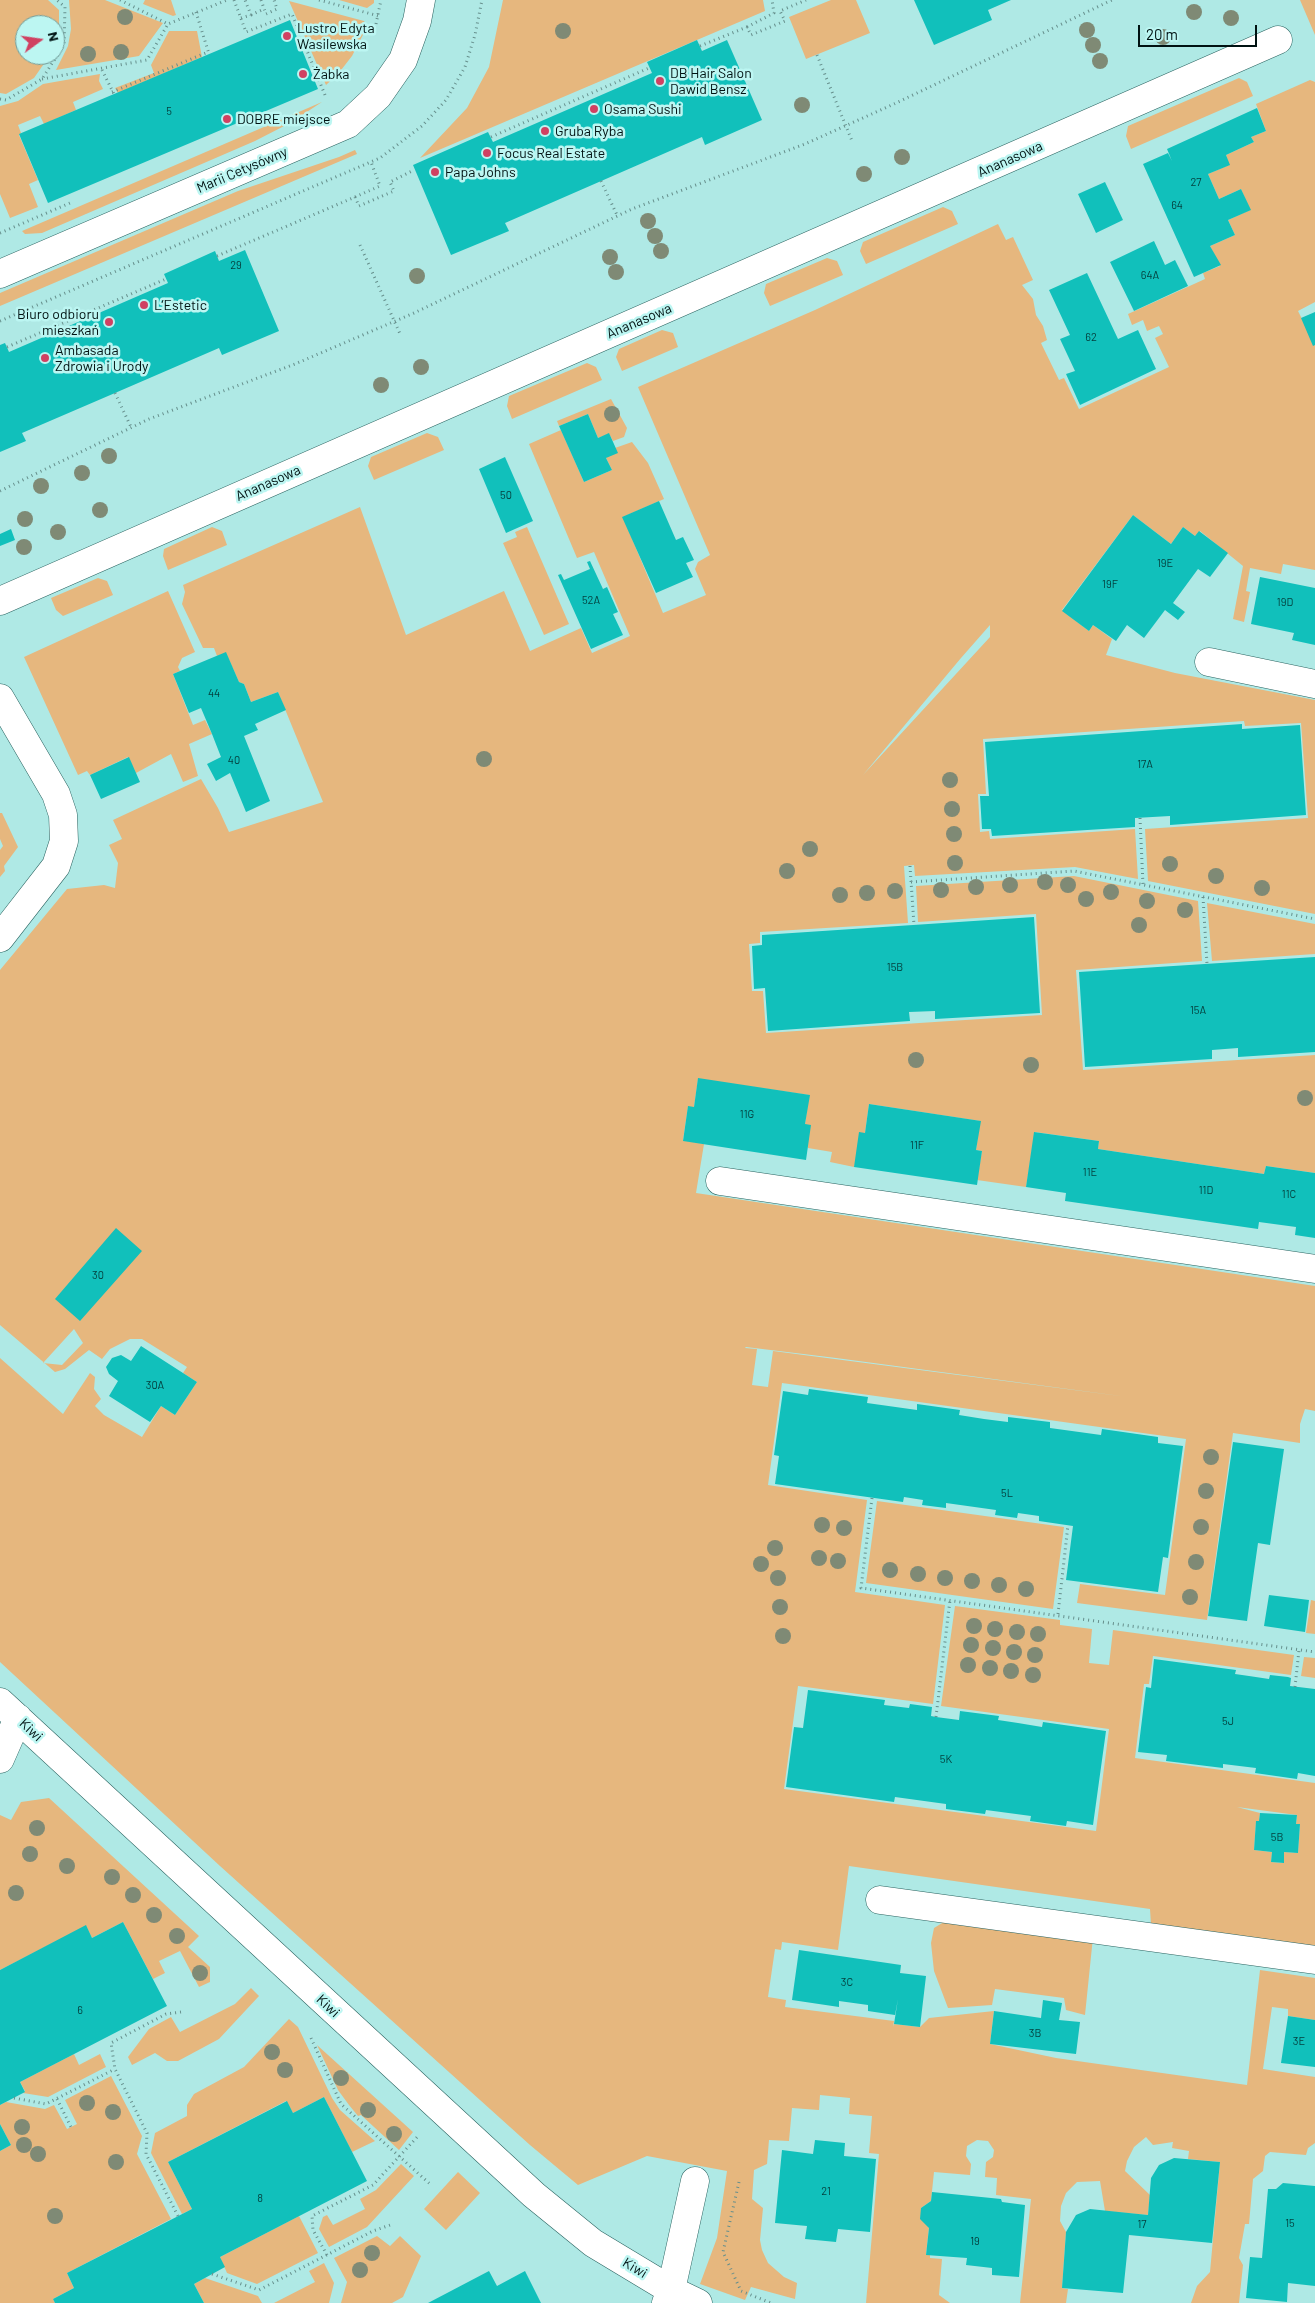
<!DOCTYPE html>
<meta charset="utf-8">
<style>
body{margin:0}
#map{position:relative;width:1315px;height:2303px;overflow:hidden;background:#afe9e5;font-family:Barlow,sans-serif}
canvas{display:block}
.north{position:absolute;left:15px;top:15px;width:50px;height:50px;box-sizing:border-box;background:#bcf6f2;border:1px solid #719b98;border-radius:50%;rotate:76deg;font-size:14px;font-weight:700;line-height:20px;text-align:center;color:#001212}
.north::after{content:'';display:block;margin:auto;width:18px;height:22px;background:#d04162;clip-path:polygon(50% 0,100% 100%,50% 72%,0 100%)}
.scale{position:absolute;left:1138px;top:25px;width:119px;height:22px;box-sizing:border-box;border:2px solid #001212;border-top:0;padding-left:6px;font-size:15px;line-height:18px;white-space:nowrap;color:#001212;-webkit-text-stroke:4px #bcf6f2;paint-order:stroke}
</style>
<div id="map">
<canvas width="1315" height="2303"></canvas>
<div class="north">N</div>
<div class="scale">20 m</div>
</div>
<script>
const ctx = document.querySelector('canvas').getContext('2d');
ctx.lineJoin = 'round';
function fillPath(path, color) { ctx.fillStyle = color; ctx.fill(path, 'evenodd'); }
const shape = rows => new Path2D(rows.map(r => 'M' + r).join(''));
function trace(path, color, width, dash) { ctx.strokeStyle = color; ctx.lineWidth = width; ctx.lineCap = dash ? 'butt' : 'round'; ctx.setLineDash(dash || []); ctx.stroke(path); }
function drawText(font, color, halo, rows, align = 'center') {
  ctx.font = font + ' Barlow,sans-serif'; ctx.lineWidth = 5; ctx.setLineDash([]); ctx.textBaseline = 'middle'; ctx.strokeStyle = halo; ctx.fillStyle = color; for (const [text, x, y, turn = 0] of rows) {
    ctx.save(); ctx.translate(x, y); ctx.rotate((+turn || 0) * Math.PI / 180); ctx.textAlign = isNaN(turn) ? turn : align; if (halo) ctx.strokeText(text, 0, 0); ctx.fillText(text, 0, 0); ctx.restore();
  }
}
fillPath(shape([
 [0,0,48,0,59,10,59,42,55,47,55,25,25,25,25,55,50,55,34,78,6,94,0,93],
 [69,0,105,0,163,23,139,56,56,70,68,46,71,29],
 [145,0,171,0,176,15,173,16,143,4],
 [339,0,374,0,374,3,367,8],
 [503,0,763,0,765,11,420,158,467,108,489,67],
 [831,0,856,0,870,33,806,59,789,17],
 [1300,0,1315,0,1315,35],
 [289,1,364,21,367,27,352,56,338,74,326,85],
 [169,31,197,31,202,57,118,93,115,88,154,73,151,65],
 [100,74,99,81,103,89,73,102,76,110,44,124,40,116,18,125,21,133,19,135,38,180,29,184,38,207,10,218,0,194,0,106,18,101,43,84],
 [1239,78,1247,82,1253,96,1131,149,1126,136,1128,126],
 [1310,80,1315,82,1315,302,1298,311,1315,345,1315,570,1283,564,1281,574,1250,568,1246,591,1250,592,1244,622,1233,619,1243,566,1200,531,1195,536,1183,527,1171,544,1133,515,1062,610,1089,631,1093,625,1112,639,1106,655,1175,673,1315,700,1315,914,1148,881,1145,829,1308,818,1301,723,1245,726,1244,721,983,739,986,794,978,794,980,832,989,831,990,839,1135,829,1138,879,1075,867,915,876,914,865,904,866,908,923,760,932,760,943,749,944,752,991,763,991,766,1033,1042,1015,1036,914,918,922,916,886,1074,876,1198,901,1202,961,1076,970,1083,1070,1315,1055,1315,1173,1266,1166,1264,1174,1098,1149,1099,1141,1035,1132,1026,1187,977,1180,982,1151,976,1150,980,1121,869,1104,865,1133,854,1167,830,1162,832,1152,808,1148,805,1124,809,1095,698,1079,694,1107,688,1107,683,1140,704,1144,696,1193,1315,1286,1315,1411,1305,1409,1300,1424,1300,1443,1233,1433,1207,1620,1077,1603,1080,1584,1165,1595,1186,1439,782,1383,768,1485,867,1500,855,1592,945,1605,933,1704,798,1686,784,1789,1096,1831,1109,1729,941,1706,955,1606,1060,1620,1060,1625,1092,1629,1089,1663,1109,1665,1113,1630,1294,1655,1291,1675,1153,1656,1149,1684,1144,1684,1135,1758,1315,1783,1315,1950,1151,1925,1150,1909,849,1866,838,1950,782,1942,781,1950,775,1949,768,1997,786,2000,785,2007,894,2021,893,2027,894,2024,920,2027,929,2018,994,2011,990,2044,1056,2058,1247,2085,1260,1970,1315,1978,1315,2020,1288,2016,1288,2009,1272,2007,1263,2069,1315,2077,1315,2143,1308,2148,1306,2155,1270,2152,1265,2156,1263,2171,1253,2179,1249,2224,1245,2224,1239,2258,1243,2265,1239,2303,1191,2303,1197,2286,1210,2272,1220,2162,1188,2159,1189,2151,1172,2148,1173,2142,1153,2145,1146,2137,1134,2147,1127,2161,1125,2171,1150,2195,1148,2215,1105,2211,1100,2181,1077,2182,1066,2193,1061,2206,1060,2221,1066,2232,1062,2288,1068,2289,1066,2303,1020,2303,1031,2199,996,2195,997,2178,985,2177,986,2162,993,2157,994,2150,988,2141,977,2140,967,2146,966,2156,971,2164,970,2175,934,2172,931,2201,921,2208,929,2228,926,2254,930,2254,930,2258,942,2259,939,2295,950,2303,866,2303,879,2154,869,2153,872,2116,849,2114,850,2098,820,2095,819,2110,792,2108,789,2141,769,2140,767,2164,754,2170,752,2199,763,2208,760,2240,762,2250,768,2263,784,2277,797,2283,795,2299,751,2287,745,2300,700,2284,717,2238,727,2171,647,2156,578,2185,530,2145,220,1866,0,1662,0,1358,63,1414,90,1373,95,1377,94,1389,101,1399,95,1406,104,1415,142,1437,161,1406,175,1415,197,1382,183,1373,187,1367,142,1339,130,1339,110,1349,102,1359,89,1350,65,1369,55,1372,0,1325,0,970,67,889,104,885,115,888,118,863,109,845,122,839,113,820,201,779,218,808,229,832,323,802,278,692,251,702,244,684,239,682,226,653,217,656,214,648,203,648,182,604,185,592,183,585,360,507,406,635,504,591,530,651,581,628,592,653,630,636,594,552,577,558,529,444,561,430,584,482,612,470,606,458,615,448,632,442,648,463,664,499,623,517,663,613,706,595,695,569,698,562,710,555,638,387,815,310,998,224,1006,240,1013,237,1033,280,1022,285,1033,299,1036,315,1043,326,1047,340,1041,343,1059,380,1064,378,1079,409,1169,367,1155,338,1163,334,1159,326,1147,331,1143,320,1132,325,1128,314,1205,279,1203,273,1220,266,1210,246,1235,235,1228,220,1250,210,1241,189,1219,199,1208,174,1229,165,1226,155,1254,142,1251,137,1266,131,1256,104],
 [990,625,990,637,863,775,961,658],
 [74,1329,83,1343,62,1365,43,1363],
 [746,1347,836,1358,1128,1397,773,1351,768,1387,752,1385,757,1349,745,1348],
 [1237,1807,1297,1815,1296,1824,1300,1824,1298,1853,1284,1852,1283,1863,1271,1862,1272,1852,1254,1850,1256,1822,1259,1821,1260,1813],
 [322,102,290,123,255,141,42,233,25,234,22,231],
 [355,150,357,154,0,306,0,293,238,191,339,157],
 [943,207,952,211,958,224,866,264,860,251,863,242],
 [827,258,837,261,843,275,770,306,764,293,766,284],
 [662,330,673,333,678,347,622,371,616,357,619,349],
 [587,363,596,367,602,380,512,419,507,406,509,396],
 [611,399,627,428,624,437,613,441,609,434,598,438,588,414,559,426,557,421],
 [427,433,438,437,444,450,374,480,368,466,371,457],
 [212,527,222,531,227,545,168,570,163,556,164,549],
 [527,527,569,624,544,635,503,543,517,537,515,532],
 [98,578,107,581,113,595,63,616,56,610,51,598],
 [168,591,195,652,182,658,178,667,180,671,173,674,193,725,205,720,212,734,189,744,198,776,183,782,171,754,136,773,128,757,90,775,87,771,78,775,24,657],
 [0,813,2,813,18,847,4,866,5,871,0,877,0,850,3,846,0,839],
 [1207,903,1315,924,1315,954,1212,961],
 [877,1501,1064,1527,1053,1609,866,1583],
 [1311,1600,1315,1601,1315,1634,1306,1633],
 [1304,1657,1315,1658,1315,1678,1301,1676],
 [49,1798,199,1936,188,1947,210,1967,210,1982,199,1987,180,1951,159,1961,165,1973,153,1979,123,1922,92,1938,86,1926,0,1970,0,1815,11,1820,21,1802],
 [952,1917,1093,1937,1085,2015,1066,2010,1064,1998,995,1989,992,2005,948,2008,934,1971,931,1943,934,1928],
 [251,1988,259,1996,219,2039,178,2061,167,2061,155,2053,132,2065,128,2057,149,2029,171,2017,180,2032,235,2004],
 [289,2019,298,2027,332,2098,340,2110,375,2141,352,2152,324,2097,293,2113,286,2101,168,2162,192,2209,182,2214,151,2153,155,2133,187,2116,187,2105,194,2094,244,2067],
 [317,2045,413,2132,399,2150,361,2115,358,2116,349,2105,338,2090],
 [74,2054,79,2065,100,2054,106,2067,48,2097,23,2093,25,2091,20,2082],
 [111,2076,142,2136,137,2154,171,2219,67,2273,74,2288,53,2299,55,2303,0,2303,0,2151,11,2145,0,2124,0,2105,6,2102,45,2109,54,2105,67,2129,77,2124,65,2100],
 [401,2164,414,2176,367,2227,329,2247,319,2229,323,2217,327,2215,333,2225,365,2209,360,2199,376,2190],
 [458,2172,480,2193,446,2230,424,2209],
 [299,2216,318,2253,257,2284,227,2273,220,2257],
 [377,2236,390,2246,400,2236,421,2256,403,2297,392,2303,341,2303,347,2282,334,2258],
 [324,2263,334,2283,329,2303,274,2303,315,2282,309,2271],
 [205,2278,258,2296,262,2303,204,2303,194,2284]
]), '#e6b77e');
fillPath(shape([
 [914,0,1011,0,988,10,992,20,934,45],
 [290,20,318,89,48,203,19,134],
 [697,40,702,51,727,40,762,120,705,145,702,137,505,223,509,231,451,255,413,165,488,132,493,142,652,73,647,62],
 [1257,108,1266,131,1251,137,1254,142,1226,155,1230,165,1208,174,1219,199,1241,189,1251,210,1228,220,1235,235,1210,246,1221,265,1194,277,1143,164,1168,153,1172,161,1167,149],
 [1105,182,1123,220,1096,233,1078,194],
 [1154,241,1165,265,1175,260,1188,286,1134,311,1110,262],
 [245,250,279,331,222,355,219,348,115,393,22,433,26,441,0,452,0,345,5,343,9,352,168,283,164,274,215,251,219,261],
 [1087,273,1118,339,1138,330,1156,369,1080,405,1066,374,1075,371,1060,339,1070,335,1049,290],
 [1315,312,1315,345,1313,346,1301,318],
 [588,414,598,438,609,433,618,453,606,458,612,470,584,482,559,426],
 [505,457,533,521,506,533,479,469],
 [659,501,676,540,683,537,694,560,686,563,693,577,656,593,622,517],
 [1133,515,1171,544,1183,527,1195,536,1199,531,1228,553,1210,577,1198,569,1173,603,1185,612,1178,620,1165,610,1144,638,1127,625,1116,641,1093,625,1089,631,1062,611],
 [11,529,15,540,0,546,0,534],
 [590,561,603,589,607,587,618,612,613,614,623,635,591,649,558,575,561,574,564,580,590,569,587,562],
 [1260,577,1315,588,1315,645,1292,640,1294,633,1251,624],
 [226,652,239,682,244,684,251,702,278,692,286,710,255,724,258,730,244,736,270,801,246,812,230,773,216,781,207,764,221,757,212,734,201,708,189,713,173,674],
 [1242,724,1242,729,1300,725,1306,815,1170,825,1170,816,1135,818,1135,827,992,836,991,829,982,829,980,796,989,796,985,742],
 [129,757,140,782,101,799,90,775],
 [1034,917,1040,1013,935,1019,935,1011,909,1012,910,1021,768,1031,765,988,754,989,752,946,762,945,762,935],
 [1315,957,1315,1052,1238,1057,1238,1048,1212,1050,1212,1059,1085,1067,1079,972],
 [698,1078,810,1095,805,1124,811,1125,806,1160,683,1141,688,1106,694,1107],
 [869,1104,981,1121,976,1150,982,1151,977,1185,854,1167,859,1132,865,1133],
 [1034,1132,1099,1141,1098,1149,1264,1174,1266,1166,1315,1173,1315,1238,1295,1235,1296,1227,1259,1222,1258,1229,1065,1201,1066,1193,1026,1187],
 [116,1228,142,1251,80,1321,55,1299],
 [141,1346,197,1382,175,1415,161,1406,150,1422,109,1396,118,1381,109,1374,106,1367,112,1358,121,1355,131,1361],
 [809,1389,868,1397,867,1403,917,1410,917,1404,960,1410,959,1415,984,1419,1008,1422,1008,1417,1050,1422,1050,1428,1101,1435,1102,1429,1158,1437,1158,1443,1183,1446,1168,1558,1163,1557,1158,1592,1066,1580,1073,1526,1039,1521,1039,1516,1018,1513,1017,1518,995,1515,996,1510,946,1503,946,1508,922,1505,923,1500,904,1497,903,1502,775,1484,779,1456,774,1455,783,1391,808,1395],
 [1233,1442,1284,1449,1270,1545,1258,1543,1247,1621,1208,1616],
 [1269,1595,1309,1600,1305,1632,1264,1626],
 [1154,1659,1236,1670,1235,1674,1249,1676,1269,1679,1270,1675,1288,1677,1291,1678,1290,1686,1315,1689,1315,1776,1298,1773,1297,1779,1255,1773,1256,1768,1223,1764,1223,1768,1166,1761,1167,1755,1138,1752,1146,1687,1151,1688],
 [808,1690,885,1700,884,1705,909,1708,910,1704,932,1707,931,1716,936,1717,959,1720,960,1711,999,1716,998,1720,1018,1723,1042,1727,1043,1722,1106,1731,1093,1825,1067,1821,1066,1826,1030,1821,1031,1816,986,1810,985,1814,946,1809,946,1804,895,1797,894,1802,786,1787,794,1727,803,1728],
 [1260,1813,1297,1815,1296,1824,1300,1824,1298,1853,1284,1852,1284,1863,1271,1862,1272,1852,1254,1850,1256,1821,1259,1821],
 [123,1922,167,2006,20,2082,25,2092,0,2105,0,1970,86,1925,92,1938],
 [799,1950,901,1965,900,1973,926,1976,920,2027,894,2024,898,1999,895,2015,868,2011,868,2005,839,2001,839,2007,792,2000],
 [1043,2000,1062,2003,1059,2020,1080,2022,1076,2054,990,2044,994,2011,1041,2018],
 [1288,2016,1315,2020,1315,2067,1281,2063],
 [324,2097,367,2181,220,2257,225,2267,194,2284,204,2303,55,2303,53,2299,74,2288,67,2273,192,2209,168,2162,287,2101,293,2113],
 [0,2124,11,2145,0,2151],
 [815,2140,845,2143,844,2156,876,2159,870,2232,838,2229,836,2242,805,2239,807,2226,775,2223,782,2150,813,2154],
 [1174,2158,1220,2162,1212,2243,1129,2235,1123,2293,1062,2288,1066,2232,1076,2215,1090,2209,1148,2215,1151,2178,1159,2165],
 [1283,2183,1315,2186,1315,2286,1288,2283,1287,2302,1246,2298,1250,2257,1262,2258,1268,2189,1276,2189],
 [932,2192,1001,2199,1002,2202,1025,2205,1019,2277,992,2275,992,2268,966,2265,967,2258,926,2255,929,2228,920,2219,921,2208,931,2201],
 [489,2271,497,2286,525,2271,541,2303,428,2303]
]), '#11c0bb');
const minor = shape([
 [0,274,348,124,378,96,403,60,417,21,421,0],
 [0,601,1278,40],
 [1209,662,1315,684],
 [0,698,56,794,63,815,64,841,56,866,0,938],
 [720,1181,1315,1269],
 [0,1702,534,2195,593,2243,671,2290,698,2303],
 [0,1759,18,1718],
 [880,1900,1315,1960],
 [666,2303,671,2290,695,2181]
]);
trace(minor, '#2a6360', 29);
trace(shape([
 [120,0,168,24,227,0],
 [234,0,246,32,292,14,325,95],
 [261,0,266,14,277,9,274,0],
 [319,0,379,16],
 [196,12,209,54],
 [251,15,264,9],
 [241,18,251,15,245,0],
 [376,24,381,0],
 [747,27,774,13,772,0],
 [700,46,747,27,751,35,785,21,780,11,806,0],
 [817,55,852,141],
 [102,70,114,94],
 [42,79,147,60,168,24],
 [112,92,208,52],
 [0,99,6,100,42,79,64,45,65,7,57,0],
 [491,137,649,68],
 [601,181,617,215],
 [355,197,380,186,371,162],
 [0,233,70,203],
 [360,245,401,336],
 [217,256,355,197,359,206,394,191,390,182,414,170],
 [0,321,380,158,422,126,446,100,465,67,475,35,482,0],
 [7,347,166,279],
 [115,393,131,427],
 [0,491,149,419,295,364,414,313,632,209,805,144,894,104,1112,0],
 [1140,818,1143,885],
 [910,866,914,925],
 [911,882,1074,871,1315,919],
 [1203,897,1207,964],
 [872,1498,861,1588,1315,1652],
 [1058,1614,1068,1525],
 [1295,1687,1299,1650],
 [936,1717,950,1600],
 [311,2038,341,2104,430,2184],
 [14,2098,46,2104,115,2069],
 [57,2099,71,2127],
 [739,2182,723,2252,741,2291,771,2303],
 [178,2216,146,2154,147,2133,115,2069,111,2043,166,2014,181,2012],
 [327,2255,313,2230,312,2216,373,2185,419,2135],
 [212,2274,259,2290,373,2231,393,2224]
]), '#668f8c', 3, [1, 4]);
trace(minor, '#fff', 28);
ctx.fillStyle = '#7f8a75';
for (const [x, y] of [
 [1194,12],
 [125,17],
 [1231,18],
 [1087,30],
 [563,31],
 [1163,37],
 [1093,45],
 [121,52],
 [88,54],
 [1100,61],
 [802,105],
 [902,157],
 [864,174],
 [648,221],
 [655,236],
 [661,251],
 [610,257],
 [616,272],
 [417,276],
 [421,367],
 [381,385],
 [612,414],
 [109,456],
 [82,473],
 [41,486],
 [100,510],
 [25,519],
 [58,532],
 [24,547],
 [484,759],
 [950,780],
 [952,809],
 [954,834],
 [810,849],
 [955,863],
 [1170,864],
 [787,871],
 [1216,876],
 [1045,882],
 [1010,885],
 [1068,885],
 [976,887],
 [1262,888],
 [941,890],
 [895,891],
 [1111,892],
 [867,893],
 [840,895],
 [1086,899],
 [1147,901],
 [1185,910],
 [1139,925],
 [916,1060],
 [1031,1065],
 [1305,1098],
 [1211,1457],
 [1206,1491],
 [822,1525],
 [1201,1527],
 [844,1528],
 [775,1548],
 [819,1558],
 [838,1561],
 [1196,1562],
 [761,1564],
 [890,1570],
 [918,1574],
 [778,1578],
 [945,1578],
 [972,1581],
 [999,1585],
 [1026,1589],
 [1190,1597],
 [780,1607],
 [974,1626],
 [995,1629],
 [1017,1632],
 [1038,1634],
 [783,1636],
 [971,1645],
 [993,1648],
 [1014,1652],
 [1035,1655],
 [968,1665],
 [990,1668],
 [1011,1671],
 [1033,1675],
 [37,1828],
 [30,1854],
 [67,1866],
 [112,1877],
 [16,1893],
 [133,1895],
 [154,1915],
 [177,1936],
 [200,1973],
 [272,2052],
 [285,2070],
 [341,2078],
 [87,2103],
 [368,2110],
 [113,2112],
 [22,2127],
 [394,2134],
 [24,2145],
 [38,2154],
 [116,2162],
 [55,2216],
 [372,2253],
 [360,2270]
]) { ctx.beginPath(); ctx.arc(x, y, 8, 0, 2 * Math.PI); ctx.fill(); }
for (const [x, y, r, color] of [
 [287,36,5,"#d04162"],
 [303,74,5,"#d04162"],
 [660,81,5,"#d04162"],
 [594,109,5,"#d04162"],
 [227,119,5,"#d04162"],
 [545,131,5,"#d04162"],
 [487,153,5,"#d04162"],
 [435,172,5,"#d04162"],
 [144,305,5,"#d04162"],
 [109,322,5,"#d04162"],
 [45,358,5,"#d04162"]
]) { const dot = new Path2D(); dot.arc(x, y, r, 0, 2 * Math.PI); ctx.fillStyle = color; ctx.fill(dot); trace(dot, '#bcf6f2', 2); }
drawText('11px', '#043e3c', null, [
 ["5",169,111],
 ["27",1196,182],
 ["64",1177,205],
 ["29",236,265],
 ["64A",1150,275],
 ["62",1091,337],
 ["50",506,495],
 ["19E",1165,563],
 ["19F",1110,584],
 ["52A",591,600],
 ["19D",1285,602],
 ["44",214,693],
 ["40",234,760],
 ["17A",1145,764],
 ["15B",895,967],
 ["15A",1198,1010],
 ["11G",747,1114],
 ["11F",917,1145],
 ["11E",1090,1172],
 ["11D",1206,1190],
 ["11C",1289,1194],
 ["30",98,1275],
 ["30A",155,1385],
 ["5L",1007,1493],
 ["5J",1228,1721],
 ["5K",946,1759],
 ["5B",1277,1837],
 ["3C",847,1982],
 ["6",80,2010],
 ["3B",1035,2033],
 ["3E",1299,2041],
 ["21",826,2191],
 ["8",260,2198],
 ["15",1290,2223],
 ["17",1142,2224],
 ["19",975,2241]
]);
drawText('14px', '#001212', '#bcf6f2', [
 ["Lustro Edyta",297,28],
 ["Wasilewska",297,44],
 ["DB Hair Salon",670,73],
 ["Dawid Bensz",670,89],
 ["Żabka",313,74],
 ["Osama Sushi",604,109],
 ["DOBRE miejsce",237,119],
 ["Gruba Ryba",555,131],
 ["Focus Real Estate",497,153],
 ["Papa Johns",445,172],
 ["L’Estetic",154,305],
 ["Biuro odbioru",99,314,"right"],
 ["mieszkań",99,330,"right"],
 ["Ambasada",55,350],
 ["Zdrowia i Urody",55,366]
], 'left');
drawText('14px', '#001212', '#bcf6f2', [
 ["Ananasowa",1010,159,-24],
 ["Marii Cetysówny",242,170,-23],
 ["Ananasowa",639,321,-23],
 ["Ananasowa",268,483,-24],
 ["Kiwi",31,1730,43],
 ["Kiwi",328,2006,43],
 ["Kiwi",635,2268,31]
]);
</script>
